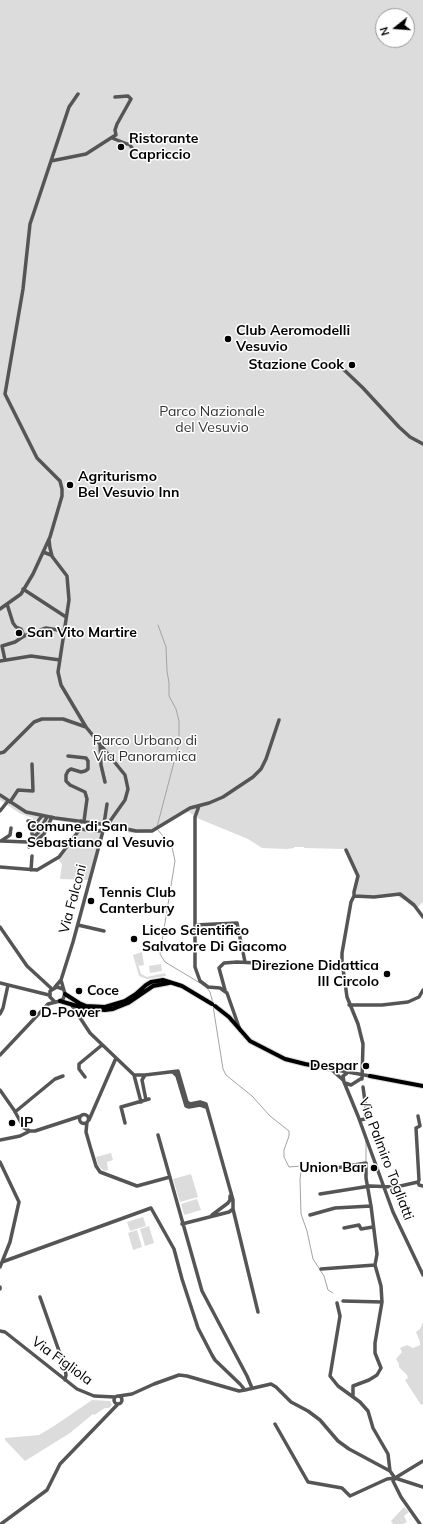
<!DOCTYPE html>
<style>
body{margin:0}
#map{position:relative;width:423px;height:1524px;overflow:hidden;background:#fff;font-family:Mulish,sans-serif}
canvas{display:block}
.north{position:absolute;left:375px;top:8px;width:40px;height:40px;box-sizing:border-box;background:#fff;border:1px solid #999;border-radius:50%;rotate:253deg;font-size:11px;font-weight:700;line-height:16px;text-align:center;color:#000}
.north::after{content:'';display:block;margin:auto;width:14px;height:18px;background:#000;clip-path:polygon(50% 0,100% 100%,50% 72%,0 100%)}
</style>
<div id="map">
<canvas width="423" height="1524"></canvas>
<div class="north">N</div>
</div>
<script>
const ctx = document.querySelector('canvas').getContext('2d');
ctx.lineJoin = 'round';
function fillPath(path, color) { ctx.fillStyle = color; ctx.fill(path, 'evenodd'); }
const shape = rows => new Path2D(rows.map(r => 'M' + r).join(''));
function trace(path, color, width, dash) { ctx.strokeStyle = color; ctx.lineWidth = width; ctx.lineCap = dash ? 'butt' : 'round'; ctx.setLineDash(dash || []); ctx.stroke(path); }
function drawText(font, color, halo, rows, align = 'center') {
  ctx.font = font + ' Mulish,sans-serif'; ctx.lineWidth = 3; ctx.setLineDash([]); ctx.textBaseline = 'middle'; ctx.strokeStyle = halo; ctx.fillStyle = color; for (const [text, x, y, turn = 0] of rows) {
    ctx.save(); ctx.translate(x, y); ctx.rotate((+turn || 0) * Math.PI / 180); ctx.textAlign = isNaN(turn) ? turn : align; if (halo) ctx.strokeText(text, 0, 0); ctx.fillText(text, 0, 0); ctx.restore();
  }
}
fillPath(shape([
 [0,0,423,0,423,902,418,907,413,907,408,903,408,902,397,896,355,897,356,875,344,849,304,848,304,847,294,847,294,848,287,849,262,848,248,839,197,818,189,812,185,813,150,833,131,833,103,826,49,820,42,834,29,845,27,845,28,843,39,835,40,827,39,826,36,829,38,831,35,834,33,832,35,831,33,830,35,825,37,826,42,820,41,818,37,818,34,821,33,820,33,818,21,814,0,800],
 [383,16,407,16,407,40,383,40],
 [80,830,101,832,90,880,60,879,62,864,58,859],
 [142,952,144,965,139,966,137,961,141,974,147,977,165,973,166,976,147,979,139,976,133,955],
 [161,964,162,971,150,973,149,966],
 [111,1153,113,1160,107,1162,108,1170,104,1171,98,1165,96,1157],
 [191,1174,198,1197,180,1202,173,1179],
 [197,1199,201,1210,184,1215,181,1204],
 [143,1217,146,1226,130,1231,127,1222],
 [149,1226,154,1243,145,1246,140,1229],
 [137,1230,142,1247,133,1250,128,1233],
 [423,1322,423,1404,421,1405,405,1380,408,1378,407,1375,399,1367,399,1364,396,1359,402,1352,400,1348,407,1345,413,1348,420,1345,420,1342,416,1332,420,1329],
 [92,1400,110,1401,112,1405,109,1408,105,1408,94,1415,93,1414,70,1433,25,1461,5,1440,5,1438,39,1435,54,1426],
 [404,1507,409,1512,404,1516,407,1522,403,1524,393,1524,391,1521]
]), '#dcdcdc');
trace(shape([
 [157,827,179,743,179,721,176,709,169,696,169,683,167,671,166,647,158,625],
 [158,830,172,847,175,861,160,954,165,962,200,983],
 [207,988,210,992,213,1003],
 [213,1006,223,1069,226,1075,252,1096,270,1116,289,1131,289,1136,284,1150,284,1157,289,1167,302,1166,300,1179,301,1214,307,1231,313,1259,324,1276,328,1290,333,1293],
 [366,1141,366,1161]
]), '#a3a3a3', 1);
const major = shape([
 [65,994,79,1003,86,1006,105,1007,125,1001,136,994,146,985,151,982,163,980,182,986,212,1004],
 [60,1001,87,1009,105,1010,113,1009,128,1003,153,986,169,983],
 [215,1006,229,1017,250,1041,285,1059,305,1064,331,1069],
 [370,1076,423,1086]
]);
trace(major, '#dbdbdb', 6);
trace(shape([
 [112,138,127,144,129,144,133,149],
 [51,161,86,154,114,136,116,135,115,130,117,124,131,99,128,96,115,97],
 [339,365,363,388,399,427,410,437,423,444],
 [49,540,50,548,52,556],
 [43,552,51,555,67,576,69,600,58,672,61,685,86,727,125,775,128,789,125,800,103,831,73,942,61,980,55,987],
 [23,589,66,617],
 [7,604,13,623,16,627,21,629,24,636],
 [0,609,21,594,33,574,50,537,62,496,62,489,60,481,37,458,5,394,23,289,30,224,69,107,78,94],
 [5,660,2,646,15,642,24,636,46,628,64,631],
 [0,661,31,656,60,660],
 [100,744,101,765,105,782],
 [0,753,4,752,34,722,42,719,63,719,86,727],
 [68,756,86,758,88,761,88,769,85,771,81,772,71,769,68,771,66,775,66,781,70,785,85,792,87,799,84,821],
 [0,795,26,812,55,818,108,825,136,831,152,831,190,808,209,803,223,797,253,777,261,769,266,759,279,720],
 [10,802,18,790,33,791,32,764],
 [199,806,195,817,195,967,200,981,208,987,220,988,227,993,240,1030],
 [0,811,8,801],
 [28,821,36,822],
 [104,824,107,804],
 [11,828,10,835,1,841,28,842,38,833,47,817],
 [80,829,99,831,115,826],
 [34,836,32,834,32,828,42,816],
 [29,847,44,834,52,817],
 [346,850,358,876,354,892,354,896],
 [0,867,37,870,59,857,80,829,79,824,81,821],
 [31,870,32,856],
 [78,925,104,931],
 [195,925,237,923,245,962],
 [0,927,27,966,52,989],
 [0,983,49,995],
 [225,990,219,968,224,963,237,962,277,964],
 [55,1002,50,997,50,991,57,987,63,989],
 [71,1004,90,1033,134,1075,145,1075,178,1071,187,1102,190,1104,200,1102,206,1104,233,1200,233,1209,229,1212,182,1224],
 [349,1005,382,1005,408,1002,419,997,423,990],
 [0,1014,3,1008,8,985],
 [80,1018,80,1012,83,1008],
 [0,1055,48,1004,60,1001,63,999,65,994,61,980],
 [331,1069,370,1076],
 [332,1070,343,1080],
 [173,1072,177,1076,186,1106,189,1107,200,1105,206,1107],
 [347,1073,343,1076,344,1082,358,1116,393,1212,423,1275],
 [134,1075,141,1102],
 [145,1075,142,1080,146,1100],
 [85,1077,79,1069,79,1064,102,1045],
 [362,1079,363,1044,358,1024,347,997,342,961,342,953,351,902,354,896,374,897,400,894,414,905,423,917],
 [345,1083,351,1085,362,1078],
 [0,1090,14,1110,24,1128,30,1131,35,1131,81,1116],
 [15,1112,55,1079,63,1076],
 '79.5 1119a4.5 4.5 0 1 1 9 0a4.5 4.5 0 1 1-9 0Z',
 [89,1120,116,1058],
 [360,1120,365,1119,367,1116,363,1087],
 [87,1122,86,1132,90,1146,96,1166,100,1172,137,1186,170,1177],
 [125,1123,121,1107,149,1099],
 [158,1135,202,1291,247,1376,252,1388],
 [0,1140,20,1136,30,1131],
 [0,1162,19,1202,10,1242,0,1267],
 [418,1182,419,1185,423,1186],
 [320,1194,370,1186,396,1187,418,1182,419,1180,416,1128,420,1126,418,1116],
 [233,1209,258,1312],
 [212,1215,228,1203,230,1200,230,1196],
 [310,1215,335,1208,371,1206,366,1178,366,1163,330,1169],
 [344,1228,359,1225,361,1229,373,1227],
 [2,1262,151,1208,174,1249,182,1279,198,1328,212,1355,215,1360,240,1384,245,1390],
 [321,1269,375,1265],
 [0,1287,0,1289],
 [40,1297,65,1368,66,1375,65,1380],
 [343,1301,382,1302],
 [337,1303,340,1316,330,1376,338,1386,360,1402,368,1411,373,1428,388,1454,390,1471,395,1478],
 [0,1331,5,1332,77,1389,94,1396,115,1397],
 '114 1400a4 4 0 1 1 8 0a4 4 0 1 1-8 0Z',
 [119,1396,132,1394,154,1384,179,1375,187,1376,239,1391,245,1390,271,1384,276,1387,291,1402,308,1411,320,1420,338,1441,349,1449,390,1471],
 [353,1397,353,1386,369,1380,377,1375,381,1368,375,1353,375,1343,382,1302,381,1286,375,1265,377,1254,371,1206],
 [275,1424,308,1482,342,1488,350,1496,387,1479,395,1478,423,1461],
 [395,1478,393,1481,401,1497,420,1524],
 [395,1478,423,1487],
 [1,1524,47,1490,60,1464,118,1404]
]), '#555', 3.5);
trace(major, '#000', 4);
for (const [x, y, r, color] of [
 [121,147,4,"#000"],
 [228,339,4,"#000"],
 [352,365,4,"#000"],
 [70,485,4,"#000"],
 [19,633,4,"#000"],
 [19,835,4,"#000"],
 [91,901,4,"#000"],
 [134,939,4,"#000"],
 [387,974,4,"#000"],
 [79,991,4,"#000"],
 [33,1013,4,"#000"],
 [366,1066,4,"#000"],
 [12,1123,4,"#000"],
 [374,1168,4,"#000"]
]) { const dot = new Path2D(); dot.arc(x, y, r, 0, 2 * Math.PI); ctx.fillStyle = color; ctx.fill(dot); trace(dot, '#fff', 1.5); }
drawText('bold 14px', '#000', '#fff', [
 ["Ristorante",129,139],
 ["Capriccio",129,155],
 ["Club Aeromodelli",236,331],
 ["Vesuvio",236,347],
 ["Stazione Cook",344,365,"right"],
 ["Agriturismo",78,477],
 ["Bel Vesuvio Inn",78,493],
 ["San Vito Martire",27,633],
 ["Comune di San",27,827],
 ["Sebastiano al Vesuvio",27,843],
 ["Tennis Club",99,893],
 ["Canterbury",99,909],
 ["Liceo Scientifico",142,931],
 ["Salvatore Di Giacomo",142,947],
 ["Direzione Didattica",379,966,"right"],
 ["III Circolo",379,982,"right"],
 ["Coce",87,991],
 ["D-Power",41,1013],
 ["Despar",358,1066,"right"],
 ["IP",20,1123],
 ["Union Bar",366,1168,"right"]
], 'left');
drawText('14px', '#333', '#fff', [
 ["Parco Nazionale",212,412],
 ["del Vesuvio",212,428],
 ["Parco Urbano di",145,741],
 ["Via Panoramica",145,757]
]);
drawText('14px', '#000', '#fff', [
 ["Via Falconi",73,899,-75],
 ["Via Palmiro Togliatti",386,1159,69],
 ["Via Figliola",62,1361,36]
]);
</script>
